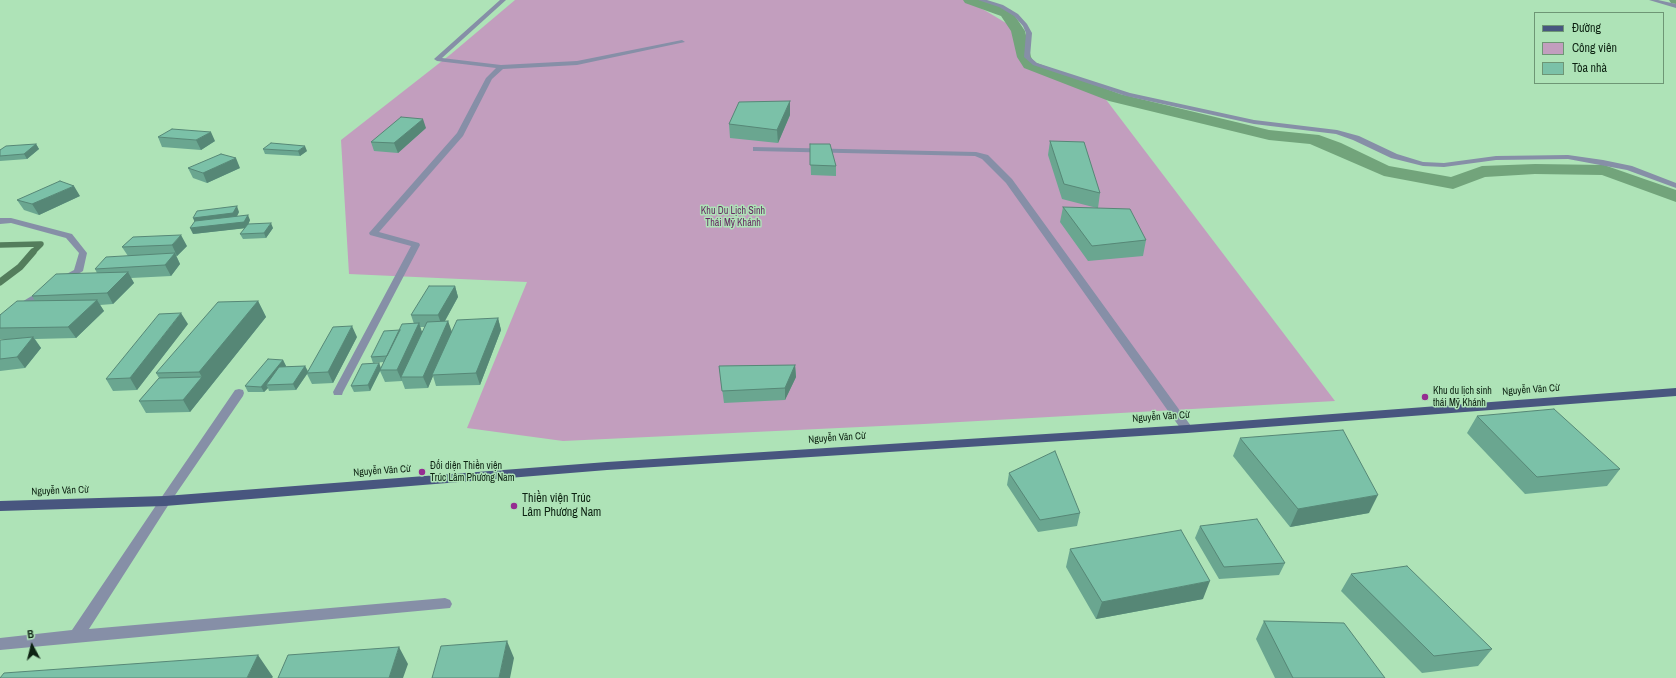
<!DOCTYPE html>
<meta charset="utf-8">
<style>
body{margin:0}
#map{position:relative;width:1676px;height:678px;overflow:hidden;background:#aee3b7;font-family:"Archivo Narrow",sans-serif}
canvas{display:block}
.legend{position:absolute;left:1534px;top:12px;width:130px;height:72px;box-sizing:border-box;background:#aee3b7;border:1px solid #6e9675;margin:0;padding:5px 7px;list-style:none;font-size:12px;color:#0d2212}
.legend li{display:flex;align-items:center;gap:8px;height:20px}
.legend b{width:20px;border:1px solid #6e9675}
.north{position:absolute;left:12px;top:626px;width:40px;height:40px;-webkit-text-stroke:3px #aee3b7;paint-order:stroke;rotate:353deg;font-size:11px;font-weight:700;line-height:16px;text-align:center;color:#0d2212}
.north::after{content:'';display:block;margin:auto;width:14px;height:18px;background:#0d2212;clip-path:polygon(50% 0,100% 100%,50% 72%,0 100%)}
</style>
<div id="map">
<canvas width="1676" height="678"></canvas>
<ul class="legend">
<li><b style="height:5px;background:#48567f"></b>Đường</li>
<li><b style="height:11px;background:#c29ebe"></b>Công viên</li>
<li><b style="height:11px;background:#7bc1a8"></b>Tòa nhà</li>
</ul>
<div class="north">B</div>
</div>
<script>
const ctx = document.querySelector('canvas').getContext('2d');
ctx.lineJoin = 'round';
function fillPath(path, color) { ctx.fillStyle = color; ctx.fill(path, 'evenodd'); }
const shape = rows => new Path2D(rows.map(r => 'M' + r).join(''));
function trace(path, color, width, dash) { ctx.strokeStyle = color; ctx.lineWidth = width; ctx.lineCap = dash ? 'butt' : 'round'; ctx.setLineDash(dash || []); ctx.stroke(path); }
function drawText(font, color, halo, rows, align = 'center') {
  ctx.font = font + ' "Archivo Narrow",sans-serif'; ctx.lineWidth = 3; ctx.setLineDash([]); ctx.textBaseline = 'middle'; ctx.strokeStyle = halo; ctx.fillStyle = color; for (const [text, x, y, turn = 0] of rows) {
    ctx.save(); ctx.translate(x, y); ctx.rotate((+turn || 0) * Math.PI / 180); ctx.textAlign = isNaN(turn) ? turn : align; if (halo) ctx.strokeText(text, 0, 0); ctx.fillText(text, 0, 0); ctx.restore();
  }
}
fillPath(shape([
 [515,0,964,0,986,11,1011,26,1022,64,1101,93,1335,401,924,424,563,441,467,428,527,282,349,274,341,140,451,54]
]), '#c29ebe');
trace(shape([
 [0,245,41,244,32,253]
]), '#547d5c', 5.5);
trace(shape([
 [0,282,20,267,33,252]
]), '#547d5c', 7);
fillPath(shape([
 [963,0,981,0,1011,10,1025,31,1031,57,1034,62,1120,94,1269,130,1319,135,1341,143,1389,166,1451,177,1482,166,1535,164,1604,165,1676,190,1676,202,1602,175,1535,174,1485,177,1453,189,1384,176,1310,144,1269,140,1109,101,1024,68,1017,57,1011,31,1001,16,965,3,963,0],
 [1669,0,1676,0,1676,4,1671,3,1669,0]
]), '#72a47b');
fillPath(shape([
 [500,0,506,0,442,58,501,65,577,61,682,40,685,42,577,65,503,69,492,79,463,136,379,232,419,243,420,245,343,392,342,395,334,395,333,392,411,246,370,235,369,233,457,133,486,78,496,68,437,61,434,59,500,0],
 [978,0,987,0,1003,5,1018,14,1027,24,1032,33,1030,57,1037,63,1130,93,1254,120,1337,130,1359,136,1397,154,1423,162,1444,163,1496,156,1568,155,1603,160,1632,166,1676,183,1676,188,1627,170,1568,159,1496,160,1444,167,1423,166,1391,158,1353,140,1336,134,1254,124,1126,96,1033,65,1024,57,1026,33,1023,26,1014,16,999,7,978,0],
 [1649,0,1658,0,1676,4,1676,8,1649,0],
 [753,147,976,152,988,155,1012,179,1191,426,1193,429,1191,432,1183,432,1006,183,982,159,975,156,756,151,753,151,753,147],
 [0,218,11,218,72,234,87,253,83,271,65,282,59,282,57,280,59,278,74,270,79,253,66,238,11,223,0,224,0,218],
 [45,288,48,289,50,291,48,293,0,322,0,315,45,288],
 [239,389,243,390,244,393,243,396,169,504,89,629,445,598,450,600,452,604,450,608,0,650,0,638,72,630,161,498,235,390,239,389]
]), '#868fa7');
fillPath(shape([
 [1676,388,1676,396,1187,433,607,470,165,506,0,511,0,501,165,496,607,462,1187,425,1676,388]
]), '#48567f');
fillPath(shape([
 [790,115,778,143,730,138,729,124],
 [426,128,398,153,374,151,371,142],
 [158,137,215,141,201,150,162,147],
 [1050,141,1100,193,1098,208,1146,240,1143,256,1088,261,1060,222,1063,207,1097,208,1062,199,1048,155],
 [36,144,39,149,27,159,0,161,0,150],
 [810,144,836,166,836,176,811,175],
 [263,149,307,151,300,156,265,154],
 [188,168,240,168,207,183,193,178],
 [80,196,39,215,24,210,17,200],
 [239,212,237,216,250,220,248,224,273,228,266,238,243,239,240,234,245,228,193,234],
 [133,237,187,246,177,256,176,256,180,264,171,276,131,278,134,283,113,304,100,305,104,311,76,338,35,339,41,348,25,368,0,371,0,340,13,339,0,339,0,315,35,301,32,296,97,273,95,269,128,256,122,247],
 [455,286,458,297,445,321,448,321,451,332,498,318,501,330,480,385,436,386,433,376,428,388,405,389,402,381,385,382,380,371,370,391,354,392,351,386,379,363,381,368,384,362,373,363,371,357,400,330,414,324,411,315],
 [420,327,425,327,422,333],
 [258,301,266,317,190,412,146,413,139,401,159,378,156,373],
 [188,324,137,390,113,391,106,379],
 [357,337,333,383,312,384,307,374,296,390,269,391,268,388,264,392,248,392,245,386,283,360,286,366,285,367,305,366,308,371],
 [795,365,796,377,785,400,724,403,719,366],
 [1477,416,1620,469,1607,486,1525,494,1467,433],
 [1240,438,1369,513,1290,527,1233,456],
 [1009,473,1080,513,1077,526,1038,532,1007,485],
 [1200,526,1285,563,1279,575,1219,579,1195,538],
 [1070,549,1203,599,1096,619,1066,567],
 [1351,574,1492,649,1478,666,1422,673,1341,591],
 [1264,621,1385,678,1275,678,1256,639]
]), '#6aa690');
fillPath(shape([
 [790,101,790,115,778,143,777,130],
 [423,119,426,128,398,153,394,143],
 [211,132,215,141,201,150,196,140],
 [36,144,39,149,27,159,24,154],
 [305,146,307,151,300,156,298,151],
 [236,158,240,168,207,183,203,173],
 [74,186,80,196,39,215,32,204],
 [237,206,239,212,236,218,195,223,193,218],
 [248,215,250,220,247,228,193,234,190,228],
 [271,223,273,228,266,238,264,233],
 [181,235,187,246,177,256,172,245],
 [175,253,180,264,171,276,165,265],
 [128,272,134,283,113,304,107,293],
 [455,286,458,297,442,326,438,315],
 [97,300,104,311,76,338,68,327],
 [258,301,266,317,190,412,183,400,202,377,199,372],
 [181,313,188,324,137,390,130,378],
 [498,318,501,330,480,385,476,373],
 [448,321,452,332,432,375,433,376,428,388,423,377],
 [419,323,423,335,401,377,402,381,397,370],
 [352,326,357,337,333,383,328,372],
 [33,337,41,348,25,368,17,357],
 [283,360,286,366,271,384,266,385,268,388,264,392,261,387],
 [379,363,381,369,370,391,368,385],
 [795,365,796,377,785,400,785,388],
 [305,366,308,372,307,373,307,374,296,390,293,384],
 [1378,495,1369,513,1290,527,1298,509],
 [1210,581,1203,599,1096,619,1102,602],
 [507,641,514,658,510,678,499,678],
 [399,647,408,664,403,678,389,678],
 [258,655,273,677,272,678,247,678]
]), '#568776');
const building = shape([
 [790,101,777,130,729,124,739,102,790,101],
 [401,117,423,119,394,143,371,142,401,117],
 [172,129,211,132,196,140,158,137,172,129],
 [1050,141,1084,142,1100,193,1064,184,1050,141],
 [271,143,305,146,298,151,263,149,271,143],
 [36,144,24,154,0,156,0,150,6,146,36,144],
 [810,144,830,144,836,166,810,165,810,144],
 [221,154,236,158,203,173,188,168,221,154],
 [60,181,74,186,32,204,17,200,60,181],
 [237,206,233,213,193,218,197,211,237,206],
 [1063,207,1130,209,1146,240,1092,246,1063,207],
 [248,215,244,222,190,228,195,221,248,215],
 [271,223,264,233,240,234,248,224,271,223],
 [181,235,172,245,122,247,133,237,181,235],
 [175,253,165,265,95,269,106,257,175,253],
 [128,272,107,293,32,296,56,274,128,272],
 [429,286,455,286,438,315,411,315,429,286],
 [97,300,68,327,0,328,0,315,17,301,97,300],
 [258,301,199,372,156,373,218,302,258,301],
 [181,313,130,378,106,379,159,314,181,313],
 [498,318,476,373,432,375,457,320,498,318],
 [448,321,423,377,401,377,427,322,448,321],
 [419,323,397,370,380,370,402,324,419,323],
 [352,326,328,372,307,373,333,327,352,326],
 [400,330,387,356,371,357,384,331,400,330],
 [33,337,17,357,0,359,0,340,33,337],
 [268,359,283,360,261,387,245,386,268,359],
 [379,363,368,385,351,386,362,364,379,363],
 [795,365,785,388,722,391,719,366,795,365],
 [305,366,293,384,266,385,279,367,305,366],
 [202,377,183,400,139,401,159,378,202,377],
 [1554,409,1620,469,1537,477,1477,416,1554,409],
 [1343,430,1378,495,1298,509,1240,438,1343,430],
 [1055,451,1080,513,1040,520,1009,473,1055,451],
 [1257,519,1285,563,1224,567,1200,526,1257,519],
 [1181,530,1210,581,1102,602,1070,549,1181,530],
 [1407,566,1492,649,1434,656,1351,574,1407,566],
 [1264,621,1344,623,1385,678,1293,678,1264,621],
 [507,641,499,678,432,678,441,646,507,641],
 [399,647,389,678,278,678,288,655,399,647],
 [258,655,247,678,0,678,4,673,258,655]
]);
fillPath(building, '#7bc1a8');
trace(building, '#568776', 1);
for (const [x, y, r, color] of [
 [1425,397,4,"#952d91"],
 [422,472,4,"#952d91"],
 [514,506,4,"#952d91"]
]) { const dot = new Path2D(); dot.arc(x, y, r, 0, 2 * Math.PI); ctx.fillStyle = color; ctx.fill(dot); trace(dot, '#aee3b7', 1.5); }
drawText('10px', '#662d63', '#aee3b7', [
 ["Khu Du Lịch Sinh",733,211],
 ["Thái Mỹ Khánh",733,223]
]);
drawText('10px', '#0d2212', '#aee3b7', [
 ["Nguyễn Văn Cừ",1531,390,-4],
 ["Nguyễn Văn Cừ",1161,417,-4],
 ["Nguyễn Văn Cừ",837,438,-4],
 ["Nguyễn Văn Cừ",382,471,-4],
 ["Nguyễn Văn Cừ",60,491,-2]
]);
drawText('10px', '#0d2212', '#aee3b7', [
 ["Khu du lịch sinh",1433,391],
 ["thái Mỹ Khánh",1433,403],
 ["Đối diện Thiền viện",430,466],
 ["Trúc Lâm Phương Nam",430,478]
], 'left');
drawText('12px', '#0d2212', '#aee3b7', [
 ["Thiền viện Trúc",522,499],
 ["Lâm Phương Nam",522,513]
], 'left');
</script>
